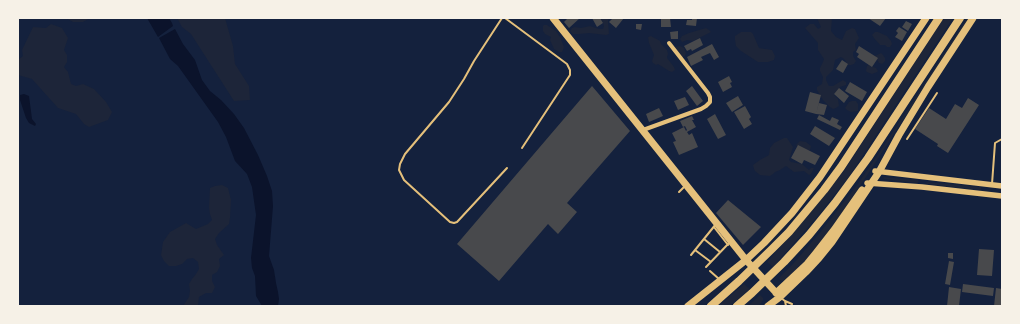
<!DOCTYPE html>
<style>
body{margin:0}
#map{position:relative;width:1020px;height:324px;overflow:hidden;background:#14213d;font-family:Inter,sans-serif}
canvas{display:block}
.frame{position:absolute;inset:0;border:19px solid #f6f1e7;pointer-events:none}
</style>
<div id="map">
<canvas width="1020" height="324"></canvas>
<div class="frame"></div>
</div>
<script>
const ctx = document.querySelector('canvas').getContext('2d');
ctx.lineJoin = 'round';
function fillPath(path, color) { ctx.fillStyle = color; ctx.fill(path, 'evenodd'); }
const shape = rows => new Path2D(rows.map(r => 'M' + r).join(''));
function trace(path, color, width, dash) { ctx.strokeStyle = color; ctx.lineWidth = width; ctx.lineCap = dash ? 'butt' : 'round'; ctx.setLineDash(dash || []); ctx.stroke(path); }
fillPath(shape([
 [66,18,90,18,83,22,73,22],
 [177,18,225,18,233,46,235,64,249,86,250,100,234,101,191,34,182,27],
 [601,18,609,18,608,21,609,34,606,35,589,33,579,34,573,34,570,31,572,28,575,27,581,28,590,26,599,29,603,29,604,26],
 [817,18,832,18,831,31,836,37,842,40,846,31,852,28,855,29,859,38,855,44,856,50,853,52,853,56,856,61,854,64,851,65,848,65,844,59,841,57,835,60,833,70,826,77,826,80,829,86,833,86,843,80,846,82,846,85,840,87,834,95,838,99,839,106,836,108,833,109,830,107,823,100,817,90,817,87,822,84,823,77,820,71,820,68,823,62,824,59,818,50,818,43,805,28,810,24,814,24,818,29,821,27],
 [944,18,953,18,850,175,818,216,773,267,767,262,812,211,844,171],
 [967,18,969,18,868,174,824,240,806,261,784,281,783,281,780,280,779,278,793,264,822,230,857,185,883,147],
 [51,24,62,28,68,38,64,50,67,55,67,62,64,67,68,72,71,84,76,86,83,84,94,89,106,102,112,112,108,120,89,127,84,124,76,114,58,108,32,79,18,75,18,60,23,56,22,50,33,27,46,28],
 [544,25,547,25,556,31,560,37,564,47,563,50,562,52,559,52,554,49,550,40,551,37,545,34,543,31,543,26],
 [706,28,709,30,711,32,693,41,687,40,682,42,680,39,682,36,689,33],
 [741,32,751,32,753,34,759,48,772,50,775,56,774,60,768,62,758,62,741,51,736,46,735,40,735,36],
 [875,32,878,32,887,36,891,41,892,44,890,47,887,47,885,45,880,45,874,38,872,35],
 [651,36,660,41,661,44,667,50,668,54,667,57,667,58,674,67,675,70,672,72,669,71,658,64,656,65,653,63,652,61,654,55,649,43,648,37],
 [680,46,684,48,686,53,685,56,682,58,675,47],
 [881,53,883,55,885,58,885,61,882,64,879,63,875,56],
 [869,65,876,68,878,71,877,72,872,74,867,72,866,71,867,66],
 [852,101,856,101,858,104,858,111,851,112,847,110,845,108,849,102],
 [784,138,787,138,793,147,789,160,791,162,802,164,809,170,811,168,814,168,811,174,809,175,804,171,794,172,786,166,780,170,775,172,773,174,770,176,760,175,755,171,754,169,753,165,760,160,769,155,770,148,774,143],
 [800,141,806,142,811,146,810,150,808,151,799,148,796,145],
 [884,177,918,180,919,182,917,183,884,179,883,178],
 [926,182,981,187,981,189,980,190,927,184],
 [222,185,228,188,231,200,230,218,229,224,219,233,215,239,217,245,224,255,219,259,220,266,217,272,212,275,212,281,215,287,212,293,206,293,199,297,198,306,183,306,189,297,190,291,189,284,192,279,196,274,199,269,198,262,193,258,187,259,182,264,176,266,169,266,164,261,161,255,163,242,170,232,186,223,196,229,208,224,212,220,210,214,209,208,210,188,215,186],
 [744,284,750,289,730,306,718,306],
 [760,295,763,298,763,300,759,306,748,306]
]), '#1d2539');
fillPath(shape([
 [147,18,169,18,172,23,173,26,158,37],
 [175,29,183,44,195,60,202,80,210,91,221,100,234,114,244,128,258,155,267,176,272,191,273,206,269,256,274,270,276,283,278,292,279,299,278,306,262,306,256,296,255,276,252,268,251,258,256,215,252,187,247,174,235,161,226,137,218,122,178,66,170,59,159,38],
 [24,94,29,96,32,119,36,124,35,126,29,123,26,118,20,100,20,95]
]), '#0b132b');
fillPath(shape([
 [568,18,580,18,569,28,564,22],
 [592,18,600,18,603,23,597,27],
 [613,18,624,18,616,28,609,22],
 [661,18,670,18,671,27,661,27],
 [692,18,697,18,696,26,686,25,687,20,692,20],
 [868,18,886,18,880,26],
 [906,21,912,24,908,31,902,27],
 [636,24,642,24,641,30,636,29],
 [899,27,907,32,902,41,895,37,898,33,896,31],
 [678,31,678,39,671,39,670,32],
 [700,38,703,45,692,51,691,49,687,51,684,46],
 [712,44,719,57,714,60,710,53,701,57,703,60,691,66,687,57],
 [859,46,878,58,872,67,857,57,859,54,856,52],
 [842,60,848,64,843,73,836,69],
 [729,76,732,82,730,83,732,87,723,92,718,82],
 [850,82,867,92,862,101,845,91],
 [592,86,630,131,567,203,577,212,558,234,548,224,499,281,457,244],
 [692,86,703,101,697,106,686,91],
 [839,88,849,96,844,103,834,94],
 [810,92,821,95,816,114,805,111],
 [738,96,743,105,732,112,726,103],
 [685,97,689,105,678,110,674,101],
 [968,98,979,105,948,153,937,146,938,144,915,129,929,108,946,119,955,104,962,108],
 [819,103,827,105,824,115,816,114],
 [745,106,751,117,749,119,752,124,744,129,734,112],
 [659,108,663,116,649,122,646,114],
 [715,114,726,135,718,139,707,119],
 [819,115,830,121,832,117,839,120,837,124,842,127,840,130,817,119],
 [692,116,694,120,692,120,696,127,687,132,689,135,692,133,698,147,679,155,673,142,676,141,672,133,684,127,686,131,687,130,685,126,683,127,680,121],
 [815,126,835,138,829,146,810,134],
 [798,145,820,156,815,165,804,160,802,164,791,158],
 [728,200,761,227,743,245,716,213],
 [979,249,994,250,992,276,977,275],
 [948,253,953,253,953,259,948,258],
 [949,261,954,262,950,285,945,284],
 [963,284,994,288,993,296,962,292],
 [949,287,961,289,959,306,947,306],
 [996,288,1002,289,1002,306,994,306]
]), '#48494c');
trace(shape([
 [502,18,474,61,464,79,449,102,405,154,400,164,399,170,404,180,450,222,454,223,457,222,507,168],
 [505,18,567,64,570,70,570,75,522,148],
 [907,139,937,93],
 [992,184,995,143,1002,139],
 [679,192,684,187],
 [714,227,728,245],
 [704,239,720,252],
 [695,250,711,262],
 [691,255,716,224],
 [706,267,730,242],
 [710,271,719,279],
 [781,298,785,301,792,304],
 [785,301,786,306]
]), '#e5c07b', 2);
trace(shape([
 [643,130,701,109,706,106,710,102,710,97,708,93,669,43]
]), '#e5c07b', 4);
trace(shape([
 [875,171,1002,186],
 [867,183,922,187,1002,196]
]), '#e5c07b', 5.5);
trace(shape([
 [553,18,746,260,780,297],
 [776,293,807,264,816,253,834,230,862,190],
 [688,306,746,260,764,243,792,213,820,177,926,18],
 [768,306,780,297,806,272,819,258,832,242,879,172,899,135,928,87,973,18]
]), '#e5c07b', 7);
trace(shape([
 [711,306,739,281,772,249,789,232,824,190,841,167,939,18],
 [737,306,752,293,784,262,809,235,835,203,868,158,960,18]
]), '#e5c07b', 8);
</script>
